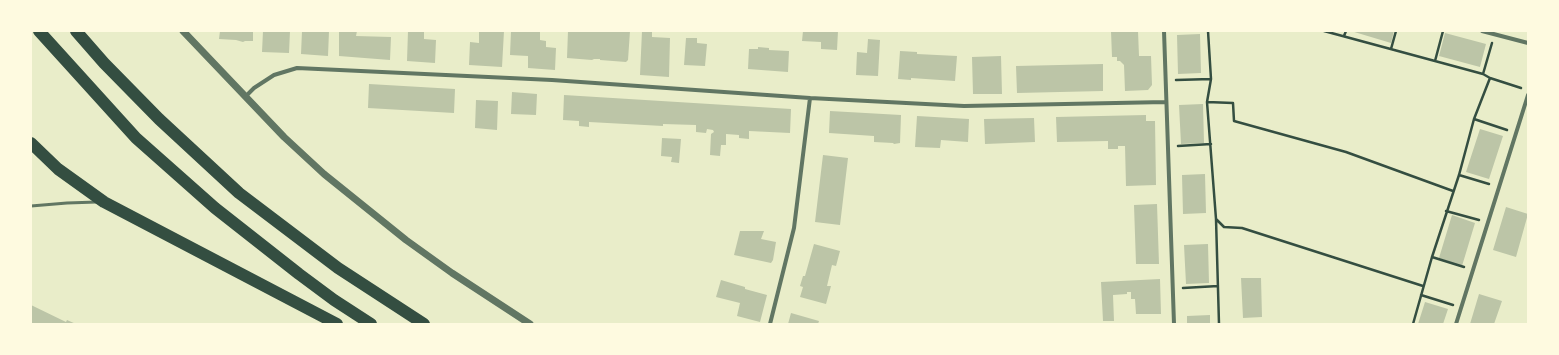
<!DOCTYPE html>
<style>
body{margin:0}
#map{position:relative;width:1559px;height:355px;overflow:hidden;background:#e9edc9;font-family:"Exo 2",sans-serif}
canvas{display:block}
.frame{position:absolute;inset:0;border:32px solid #fefae0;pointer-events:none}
</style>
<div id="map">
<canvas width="1559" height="355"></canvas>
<div class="frame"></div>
</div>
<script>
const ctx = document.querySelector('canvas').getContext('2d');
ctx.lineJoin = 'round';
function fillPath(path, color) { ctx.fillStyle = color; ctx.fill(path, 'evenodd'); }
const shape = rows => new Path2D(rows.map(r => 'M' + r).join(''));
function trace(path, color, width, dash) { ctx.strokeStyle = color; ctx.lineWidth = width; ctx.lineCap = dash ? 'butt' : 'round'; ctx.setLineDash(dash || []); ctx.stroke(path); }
fillPath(shape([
 [220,31,253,31,253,41,245,41,243,42,236,40,219,39],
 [263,31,290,31,289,53,262,52],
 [302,31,329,31,328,56,301,54],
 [339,31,357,31,356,36,391,37,390,60,339,56],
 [408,31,424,31,424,39,436,40,435,63,407,61],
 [479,31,504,31,502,67,469,65,470,42,479,43],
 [511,31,540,31,540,40,546,41,546,47,556,48,555,70,528,68,528,56,510,55],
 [568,31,630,31,628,60,626,62,600,60,600,59,594,59,592,60,567,58],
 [642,31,652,31,652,37,670,38,669,77,640,75],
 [803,31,838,31,837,50,821,49,821,42,802,41],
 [1111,31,1138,31,1139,56,1151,56,1152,85,1148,90,1125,91,1124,65,1120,61,1117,61,1117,57,1112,57],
 [1351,31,1394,31,1391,43],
 [1445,33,1486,44,1480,67,1439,56],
 [1200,34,1201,73,1178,74,1177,35],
 [686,38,697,38,697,43,707,44,705,66,684,65],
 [868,39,880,40,878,76,856,75,857,52,867,53],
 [758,47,769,48,769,50,789,51,788,72,748,69,749,49,758,49],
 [900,51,917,52,917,54,957,56,955,81,911,78,911,80,898,79],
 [1001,56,1002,94,973,94,972,57],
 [1103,64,1103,91,1017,93,1016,66],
 [369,84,455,89,454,113,368,108],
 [512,92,537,94,536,115,511,114],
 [564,95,791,109,790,133,749,131,749,139,739,138,739,135,726,134,726,145,721,145,720,156,710,155,711,134,714,132,713,130,707,129,706,133,696,132,696,125,663,124,663,126,589,122,589,127,579,126,579,121,563,120],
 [476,100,498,101,497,130,475,128],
 [1203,104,1204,143,1181,144,1179,105],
 [830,111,901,115,900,143,894,144,893,143,874,142,874,136,829,133],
 [1146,115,1146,121,1155,121,1156,185,1126,186,1125,146,1118,146,1118,149,1108,149,1108,141,1057,142,1056,117],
 [917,116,969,119,968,142,941,140,940,148,915,147],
 [1034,118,1035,142,985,144,984,119],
 [1480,129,1503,136,1489,179,1466,172],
 [662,138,681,139,679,163,671,162,672,157,661,156],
 [823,155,848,158,840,225,815,222],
 [1205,174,1206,213,1183,214,1182,175],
 [1157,204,1159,264,1136,264,1134,205],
 [1506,207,1528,214,1516,257,1493,250],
 [1452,215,1475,223,1462,266,1439,258],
 [740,231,764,231,761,239,776,242,773,260,771,263,734,255],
 [814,244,840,251,836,266,832,265,827,286,831,286,826,304,800,297,803,287,800,286,803,276,805,276],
 [1208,244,1209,283,1186,284,1184,245],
 [1241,278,1261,278,1262,317,1243,318],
 [1160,279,1161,314,1136,314,1135,299,1131,299,1131,292,1127,292,1127,294,1113,295,1114,321,1103,321,1101,282],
 [721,280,745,287,745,289,767,295,760,322,737,316,740,303,716,297],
 [1479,294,1502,301,1494,324,1470,324],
 [1425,302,1448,309,1443,324,1418,324],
 [31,305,66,322,67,320,76,324,31,324],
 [791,313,819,321,818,324,788,324],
 [1210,315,1210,324,1187,324,1187,316]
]), '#bcc5a7');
trace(shape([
 [1208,31,1211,79,1207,102,1216,219,1219,324],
 [1324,31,1483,74,1490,78,1521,88],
 [1344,36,1346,31],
 [1391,49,1396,31],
 [1435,61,1443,31],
 [1483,74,1492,43],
 [1176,80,1211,79],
 [1207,102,1233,103,1234,121,1346,152,1453,191],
 [1474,119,1507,130],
 [1178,146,1211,144],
 [1459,175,1489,184],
 [1446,211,1479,220],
 [1216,219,1224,227,1242,228,1423,286],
 [1432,257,1464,267],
 [1183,288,1218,286],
 [1421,295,1453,305],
 [1413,324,1432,257,1459,175,1474,119,1490,78]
]), '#344e41', 2.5);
trace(shape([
 [31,206,67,203,97,202]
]), '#617663', 3);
trace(shape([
 [1164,31,1174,324],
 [1482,31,1528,43],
 [245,97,254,88,274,75,297,68,552,80,810,98,964,106,1166,102],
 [770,324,794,228,810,98],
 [1456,324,1528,95]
]), '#617663', 4);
trace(shape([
 [183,31,284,137,324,174,406,240,452,273,530,324]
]), '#617663', 7);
trace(shape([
 [39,31,136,138,215,208,299,274,334,300,371,324],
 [76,31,104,63,159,119,239,193,338,268,424,324],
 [31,143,58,169,104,202,337,324]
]), '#344e41', 12);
</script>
